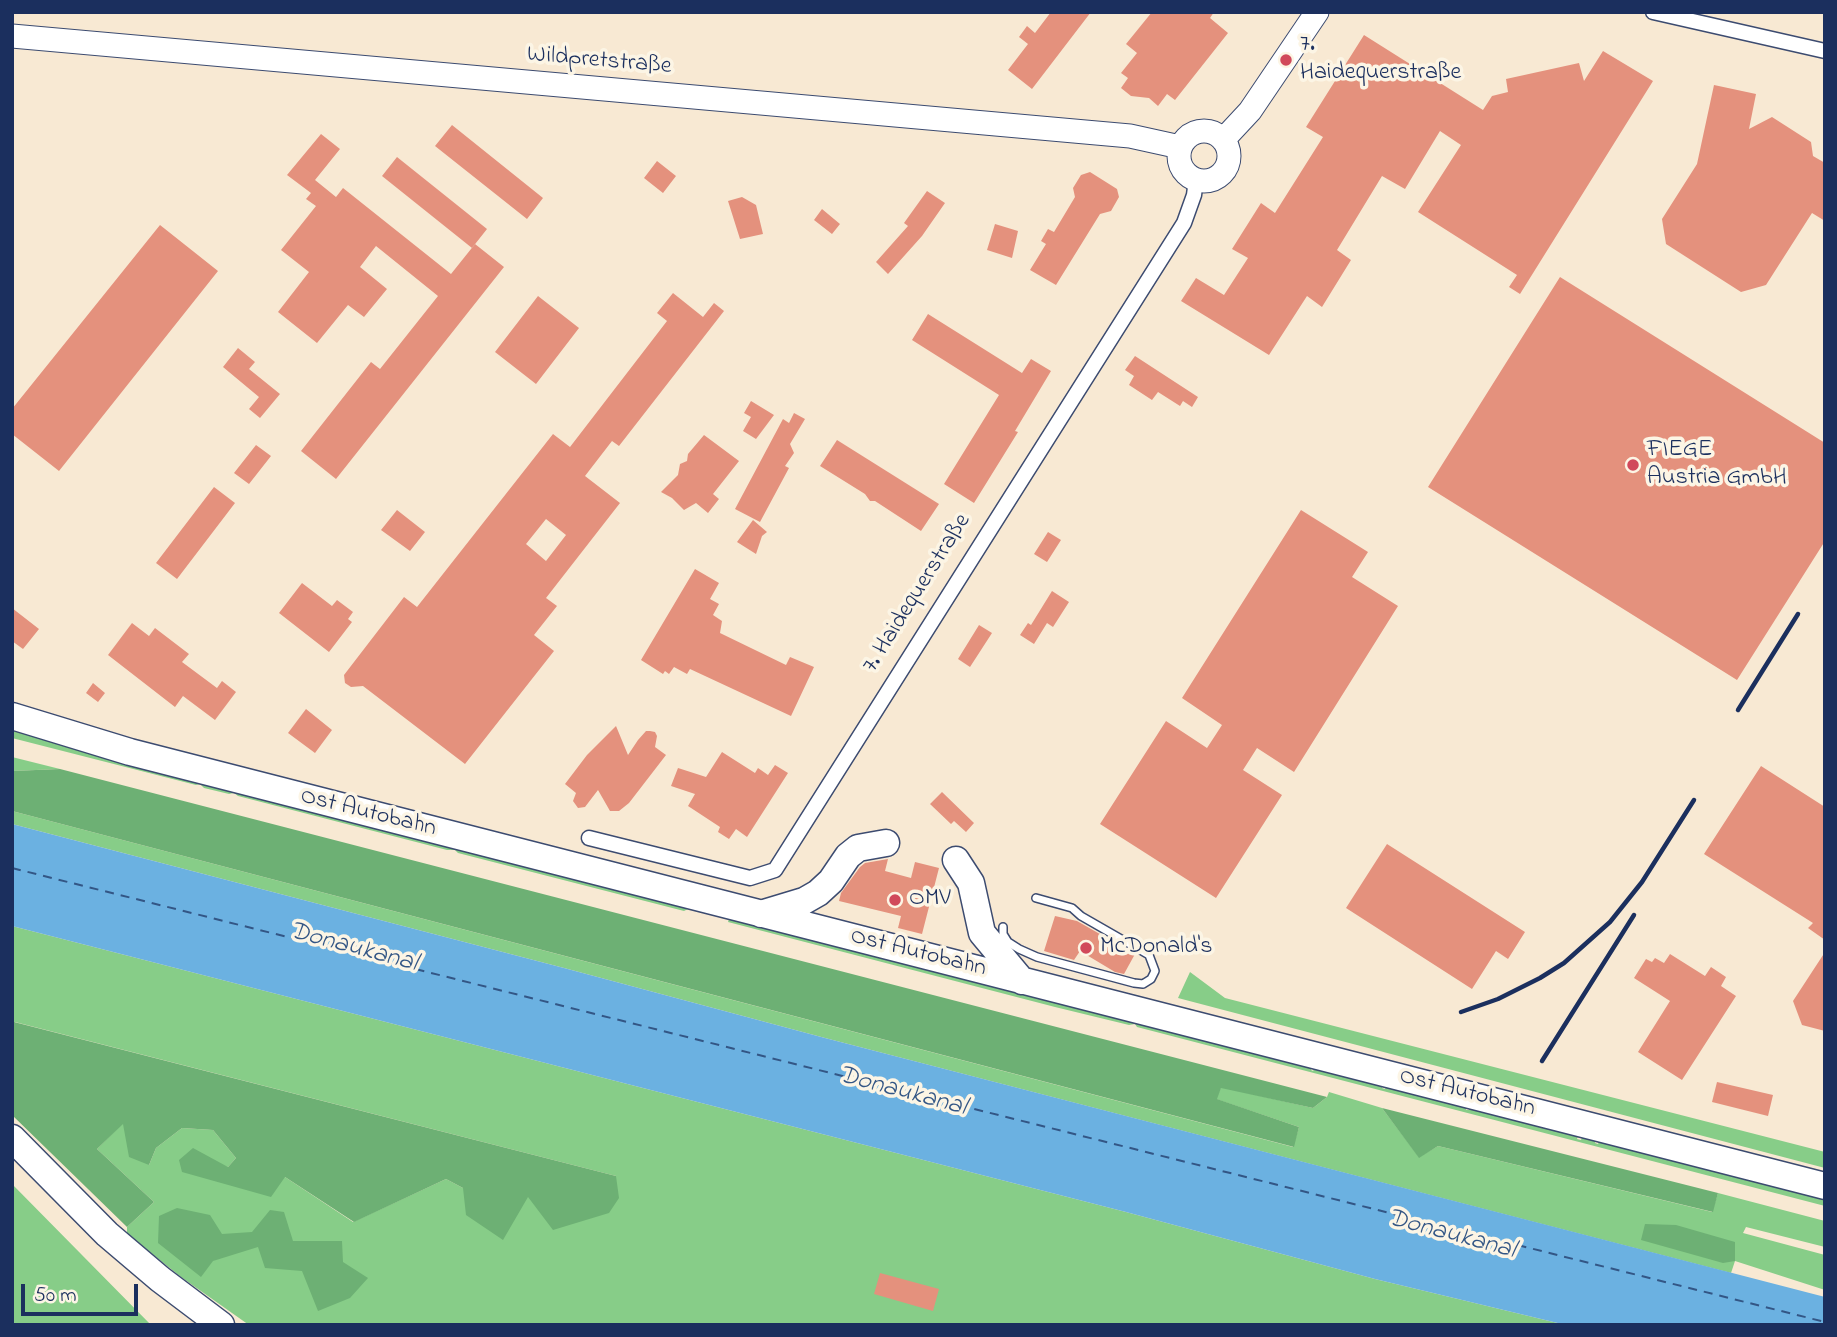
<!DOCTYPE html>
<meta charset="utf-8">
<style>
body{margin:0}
#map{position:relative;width:1837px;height:1337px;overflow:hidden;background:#f8e9d3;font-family:"Indie Flower",sans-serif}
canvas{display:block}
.frame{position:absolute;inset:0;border:14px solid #1b2f5e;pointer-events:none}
.scale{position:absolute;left:21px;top:1284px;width:117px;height:32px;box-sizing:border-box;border:4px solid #1b2f5e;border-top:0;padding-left:9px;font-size:21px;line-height:24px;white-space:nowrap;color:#1b2f5e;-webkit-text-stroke:5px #fcf5e5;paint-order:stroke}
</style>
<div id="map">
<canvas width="1837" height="1337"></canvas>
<div class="frame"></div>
<div class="scale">50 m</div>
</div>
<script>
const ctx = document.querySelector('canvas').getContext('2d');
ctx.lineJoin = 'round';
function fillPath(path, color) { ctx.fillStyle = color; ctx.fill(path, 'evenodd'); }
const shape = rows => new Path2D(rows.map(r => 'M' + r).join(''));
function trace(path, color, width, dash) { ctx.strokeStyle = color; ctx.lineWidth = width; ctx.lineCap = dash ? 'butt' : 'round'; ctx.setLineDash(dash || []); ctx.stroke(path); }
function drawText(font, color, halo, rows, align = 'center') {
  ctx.font = font + ' "Indie Flower",sans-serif'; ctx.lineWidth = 7; ctx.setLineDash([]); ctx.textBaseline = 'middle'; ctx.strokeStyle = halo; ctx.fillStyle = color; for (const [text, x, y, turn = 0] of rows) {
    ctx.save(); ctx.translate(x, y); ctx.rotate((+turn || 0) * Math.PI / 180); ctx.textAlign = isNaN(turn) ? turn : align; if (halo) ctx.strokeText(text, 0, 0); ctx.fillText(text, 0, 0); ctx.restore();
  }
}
fillPath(shape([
 [12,728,687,907,688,909,684,911,458,853,455,850,447,850,238,796,234,793,229,794,204,788,200,784,196,785,12,738],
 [12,757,60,769,12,771],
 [12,811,1293,1147,1299,1127,1216,1099,1221,1087,1313,1108,1327,1097,1329,1092,1382,1108,1419,1157,1438,1146,1712,1212,1718,1193,1825,1221,1825,1247,1746,1227,1743,1233,1825,1255,1825,1290,1735,1261,1731,1273,825,1038,564,968,12,824],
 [729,919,1312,1065,1311,1070,1313,1071,1316,1066,1383,1083,1382,1088,1385,1089,1387,1084,1467,1105,1466,1110,1469,1110,1471,1106,1579,1133,1577,1139,1581,1140,1583,1135,1596,1138,1595,1143,1598,1144,1600,1139,1825,1197,1825,1206,1137,1027,1135,1024,1129,1025,1055,1007,728,922],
 [12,926,1126,1212,1375,1279,1566,1325,249,1325,181,1277,127,1234,127,1227,154,1202,97,1149,123,1123,149,1165,156,1148,182,1128,213,1130,236,1158,228,1167,179,1160,285,1177,353,1222,446,1179,463,1188,528,1196,616,1176,15,1022,12,1031],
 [1190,972,1225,998,1825,1152,1825,1168,1178,998],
 [12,1184,151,1325,12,1325]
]), '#87cd88');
fillPath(shape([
 [60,769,1327,1097,1313,1108,1221,1088,1217,1099,1299,1127,1294,1147,12,811,12,771],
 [14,1022,616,1176,619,1198,609,1213,553,1230,528,1197,503,1240,466,1215,463,1188,446,1179,354,1222,285,1177,271,1197,182,1172,179,1160,193,1148,228,1167,236,1158,213,1130,182,1128,156,1148,149,1165,129,1157,123,1124,97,1149,154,1202,127,1227,12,1115,12,1031],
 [1382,1108,1718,1193,1713,1212,1438,1146,1419,1158],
 [177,1208,210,1215,222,1234,252,1232,270,1210,284,1212,293,1241,342,1241,343,1262,368,1278,350,1298,318,1311,302,1271,265,1268,258,1247,213,1261,201,1277,158,1243,159,1216],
 [1645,1224,1676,1225,1735,1242,1735,1261,1723,1263,1641,1240]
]), '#6db074');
fillPath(shape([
 [12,824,564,968,825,1038,1825,1297,1825,1325,1566,1325,1375,1279,1126,1212,12,926]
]), '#6bb1e1');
trace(shape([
 [12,868,1825,1322]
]), '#335685', 2, [9, 7]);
fillPath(shape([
 [1051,12,1091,12,1032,89,1008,70,1028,44,1019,37,1027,26,1035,33],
 [1152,12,1214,12,1210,18,1228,33,1175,100,1167,94,1158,106,1149,98,1131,96,1121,88,1128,78,1121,73,1137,53,1126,44],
 [1364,35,1483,110,1492,96,1508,92,1506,79,1579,63,1584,81,1603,51,1653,81,1520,294,1509,287,1517,275,1418,212,1461,145,1440,131,1405,189,1382,176,1337,250,1351,260,1322,307,1307,296,1269,355,1181,301,1196,278,1224,295,1248,258,1232,249,1261,203,1275,213,1323,137,1306,127],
 [1714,85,1756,94,1749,129,1772,117,1811,142,1813,156,1825,163,1825,221,1812,213,1766,285,1741,292,1666,244,1662,219,1697,164],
 [452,125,543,198,527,219,435,146],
 [321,134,340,149,315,180,336,197,343,188,451,274,475,244,504,267,336,479,301,451,371,362,380,369,438,296,376,246,360,267,387,289,364,317,348,305,317,343,278,312,309,272,281,250,316,206,306,199,311,193,287,175],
 [397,157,487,229,472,248,382,176],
 [657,161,676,176,663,193,644,178],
 [1090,172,1117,189,1119,197,1111,211,1100,214,1056,285,1030,270,1046,244,1041,241,1048,229,1054,232,1075,197,1073,188,1081,175],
 [927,191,945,203,922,236,888,274,876,262,908,226,904,223],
 [742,197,756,205,763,234,740,239,728,201],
 [822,209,840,224,832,234,814,220],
 [995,224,1018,231,1012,258,987,250],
 [160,225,218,271,59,471,12,434,12,409],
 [1560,277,1825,443,1825,541,1737,680,1428,487],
 [673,293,703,317,714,303,724,311,619,446,612,441,585,476,620,503,546,598,557,606,534,635,554,651,465,764,363,686,351,687,345,683,344,675,404,597,417,607,553,434,570,447,667,321,657,313],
 [546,519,566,535,546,561,526,544],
 [538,296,579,328,536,384,495,352],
 [928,314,1022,373,1031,359,1051,371,1015,431,1018,432,974,503,944,484,999,395,912,340],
 [238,348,255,362,249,369,280,394,260,418,249,409,259,397,223,367],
 [1135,356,1198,397,1192,407,1183,401,1180,406,1158,392,1152,400,1129,385,1134,376,1125,370],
 [751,401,774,415,756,439,743,431,751,417,744,413],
 [794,413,805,419,790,444,794,453,785,466,789,468,760,522,735,509,783,419,789,423],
 [704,435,739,461,713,494,719,499,708,513,696,503,684,510,672,498,661,492,678,475,680,464,687,461,688,454],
 [837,440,939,504,921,531,875,501,870,501,865,494,820,466],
 [256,445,271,456,249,484,234,473],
 [214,487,235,503,177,579,156,563],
 [397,510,425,532,410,551,381,530],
 [1301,510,1368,552,1352,577,1398,606,1294,772,1257,748,1243,770,1282,795,1216,898,1100,824,1166,721,1207,748,1222,725,1182,698],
 [753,520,767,532,762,536,756,554,737,542],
 [1048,532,1061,540,1047,562,1034,554],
 [695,569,719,583,710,599,719,604,713,615,722,621,720,633,786,665,790,657,814,667,791,716,690,669,687,674,674,667,669,674,665,671,663,674,641,660],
 [302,583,332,606,337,600,353,612,348,619,352,622,329,652,279,613],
 [1052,591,1069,602,1053,627,1047,623,1034,644,1020,635,1028,623,1031,625],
 [12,608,39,629,23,649,12,641],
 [132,623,149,636,155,628,189,654,182,662,217,688,222,681,236,692,215,720,183,696,175,707,108,655],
 [979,625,992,633,970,667,958,659],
 [93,683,105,693,98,702,86,693],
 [306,709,332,730,315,753,288,733],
 [616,726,628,755,638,740,646,731,650,731,655,732,657,736,655,747,666,755,629,803,619,811,610,811,598,790,585,807,578,808,573,801,576,793,565,784,587,755],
 [722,752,755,773,758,768,768,775,775,765,788,773,747,837,736,829,729,839,718,832,720,827,688,806,695,794,671,786,678,768,706,777],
 [1761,766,1825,807,1825,940,1808,928,1813,923,1704,854],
 [942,792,974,823,966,832,954,821,951,824,930,804],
 [1387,844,1525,932,1508,959,1496,951,1472,989,1346,908],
 [888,859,885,871,911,878,915,862,939,868,922,934,898,928,901,916,839,901,841,893,860,867,865,863],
 [1055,916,1077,921,1135,954,1124,974,1115,972,1080,951,1074,960,1044,951],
 [1825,952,1825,1031,1802,1025,1793,1001],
 [1670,954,1705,976,1711,967,1726,977,1721,986,1736,996,1682,1080,1638,1052,1670,1001,1634,978,1646,959,1652,962,1655,958,1664,963],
 [1717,1082,1773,1095,1768,1116,1712,1102],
 [880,1273,939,1289,933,1311,874,1294]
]), '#e4917d');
const lane = shape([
 [1003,927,1003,934,1008,942,1019,949,1037,957,1134,983,1143,984,1151,979,1155,971,1149,955,1081,916,1072,908,1036,898]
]);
const street = shape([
 [1653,12,1825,51],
 [589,838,750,878,775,870,1184,223,1194,195,1196,180]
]);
const primary = shape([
 [12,36,1130,136,1180,147],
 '1179 156a25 25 0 1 1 50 0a25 25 0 1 1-50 0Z',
 [1223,140,1250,111,1317,12]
]);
const highway = shape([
 [12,716,130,752,1825,1186],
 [956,860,971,883,982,933,1022,981],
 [761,914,804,901,818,893,831,881,848,856,858,848,886,843],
 [12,1138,107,1234,160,1279,221,1325]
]);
trace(lane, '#3c4b70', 10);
trace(street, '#3c4b70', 17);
trace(primary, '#3c4b70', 25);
trace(highway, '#3c4b70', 29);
trace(lane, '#fff', 7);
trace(street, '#fff', 14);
trace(primary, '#fff', 23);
trace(highway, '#fff', 26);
trace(shape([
 [1738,710,1798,614],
 [1461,1012,1498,999,1540,978,1564,963,1610,922,1642,882,1694,800],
 [1542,1061,1634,915]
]), '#1b2f5e', 4.5);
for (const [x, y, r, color] of [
 [1286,60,7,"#d1495b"],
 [1633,465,7,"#d1495b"],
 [895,900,7,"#d1495b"],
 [1086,948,7,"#d1495b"]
]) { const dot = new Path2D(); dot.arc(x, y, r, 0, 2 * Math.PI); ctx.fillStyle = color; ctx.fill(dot); trace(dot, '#fcf5e5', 2.5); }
drawText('24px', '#1b2f5e', '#fcf5e5', [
 ["7.",1300,46],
 ["Haidequerstraße",1300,74],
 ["FIEGE",1647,451],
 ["Austria GmbH",1647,479],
 ["OMV",909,900],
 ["McDonald's",1100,948]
], 'left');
drawText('24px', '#1b2f5e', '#fcf5e5', [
 ["Wildpretstraße",599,62,5],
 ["7. Haidequerstraße",918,594,-58],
 ["Ost Autobahn",368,814,14],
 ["Ost Autobahn",918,954,14],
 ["Ost Autobahn",1467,1094,14]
]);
drawText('italic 26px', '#335685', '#fcf5e5', [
 ["Donaukanal",353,949,15],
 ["Donaukanal",902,1093,15],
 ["Donaukanal",1451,1236,15]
]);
</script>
